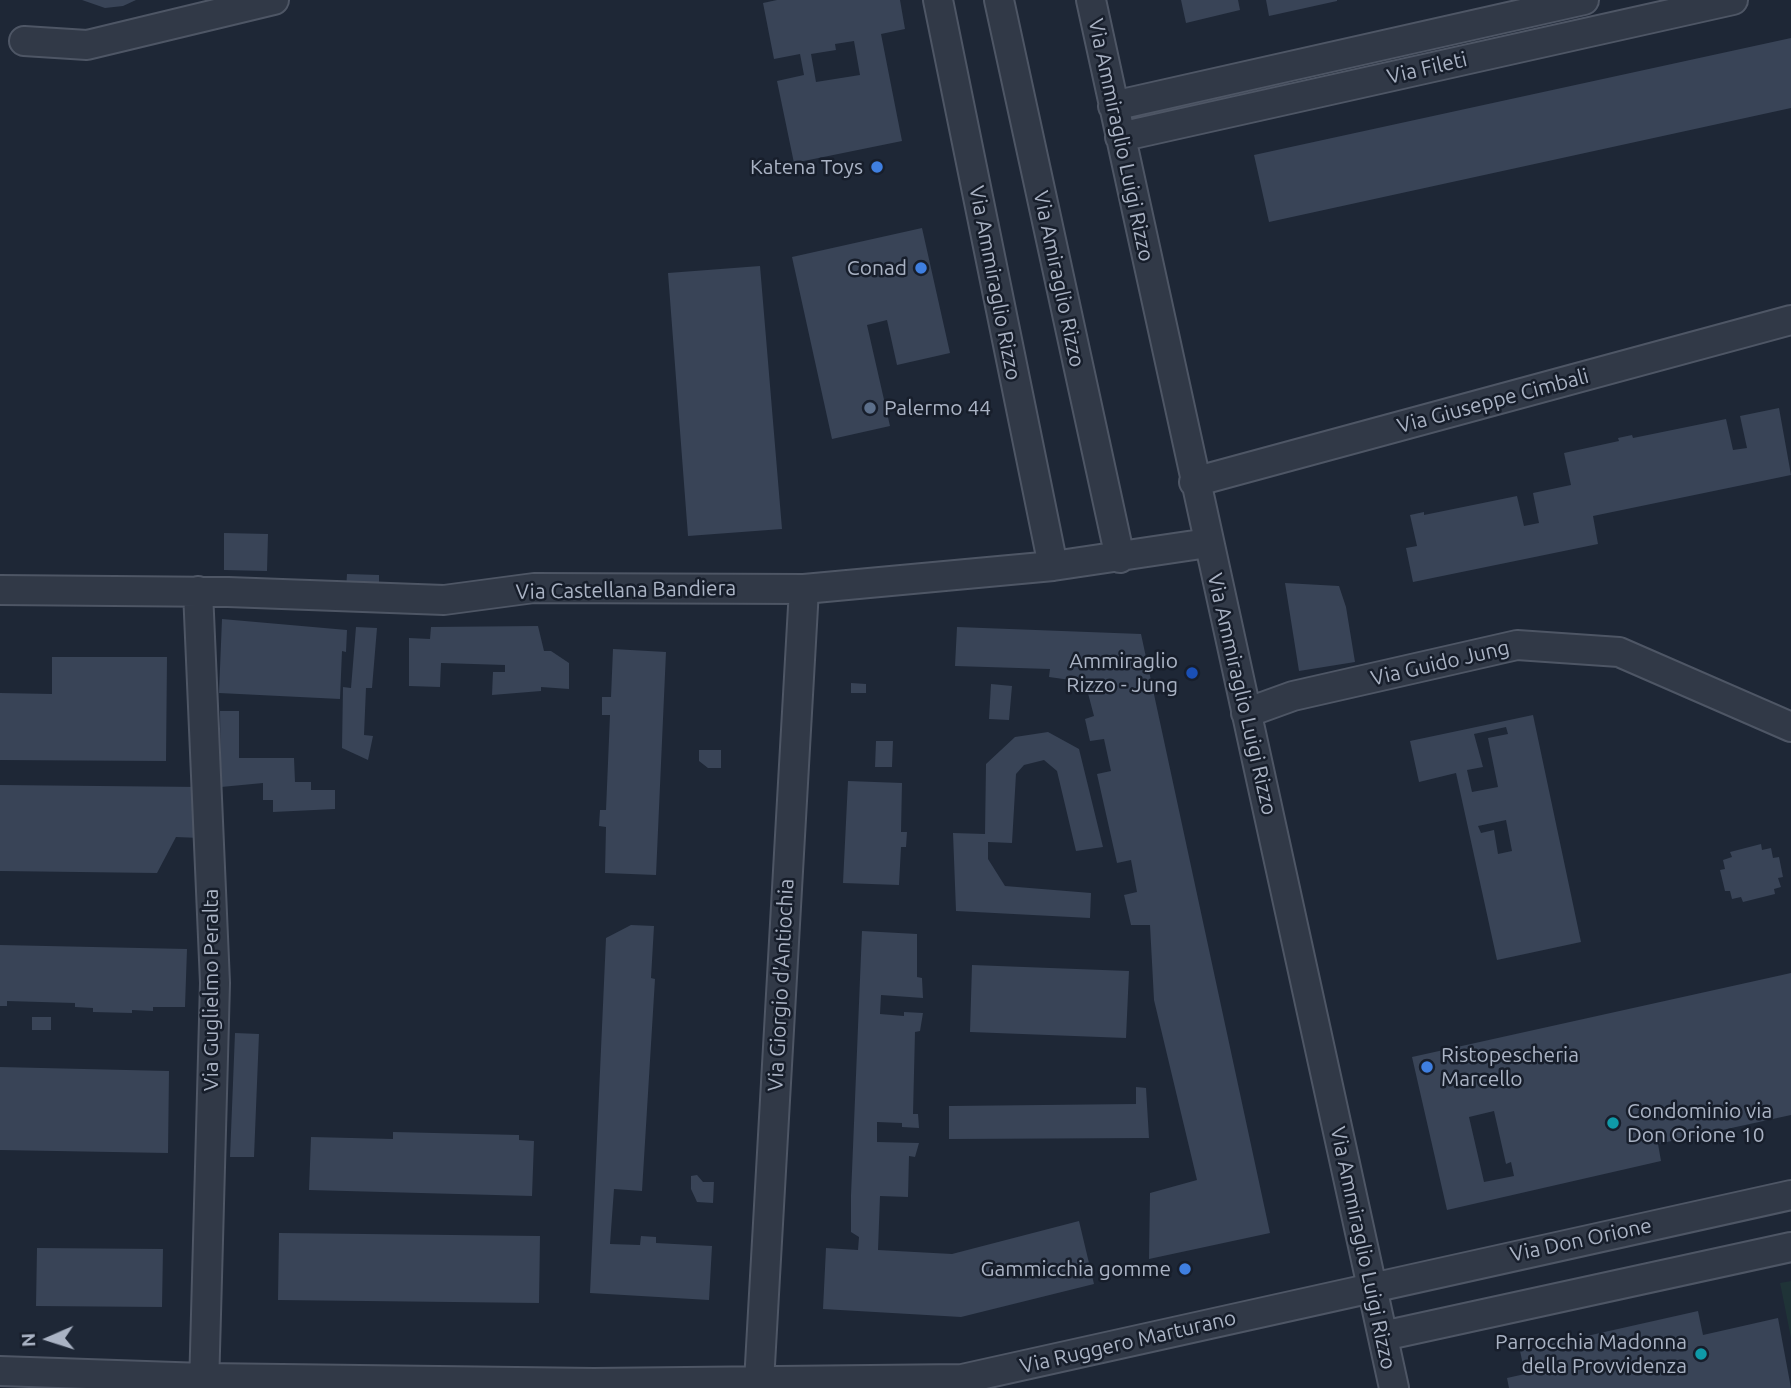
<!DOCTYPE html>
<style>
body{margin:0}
#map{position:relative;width:1791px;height:1388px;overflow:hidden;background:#1e2736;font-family:Ubuntu,sans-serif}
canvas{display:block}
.north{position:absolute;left:14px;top:1304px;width:70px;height:70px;-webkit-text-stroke:5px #171e2b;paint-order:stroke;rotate:267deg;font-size:19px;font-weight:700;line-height:28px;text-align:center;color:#aab3c4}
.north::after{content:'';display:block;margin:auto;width:24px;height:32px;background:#aab3c4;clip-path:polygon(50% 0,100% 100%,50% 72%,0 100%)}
</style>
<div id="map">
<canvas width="1791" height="1388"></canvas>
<div class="north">N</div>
</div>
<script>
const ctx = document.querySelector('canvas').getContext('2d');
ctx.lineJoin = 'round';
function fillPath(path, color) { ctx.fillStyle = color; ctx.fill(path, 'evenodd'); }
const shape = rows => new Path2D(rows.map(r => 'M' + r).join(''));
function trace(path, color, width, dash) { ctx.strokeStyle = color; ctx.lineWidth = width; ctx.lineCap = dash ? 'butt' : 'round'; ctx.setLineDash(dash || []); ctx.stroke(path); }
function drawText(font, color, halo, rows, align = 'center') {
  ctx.font = font + ' Ubuntu,sans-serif'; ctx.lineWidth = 5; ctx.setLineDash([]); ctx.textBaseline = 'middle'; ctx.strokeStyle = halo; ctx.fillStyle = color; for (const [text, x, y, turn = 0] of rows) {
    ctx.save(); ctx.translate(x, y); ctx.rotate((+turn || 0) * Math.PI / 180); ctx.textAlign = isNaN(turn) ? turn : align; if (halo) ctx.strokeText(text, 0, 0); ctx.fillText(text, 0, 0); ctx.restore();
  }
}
fillPath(shape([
 [1791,1281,1791,1338,1780,1283]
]), '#1f3337');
fillPath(shape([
 [82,0,136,0,123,6,105,8],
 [777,0,900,0,905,29,881,34,902,141,794,163,777,81,804,75,800,54,774,59,763,3],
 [854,41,860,75,816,82,811,54,836,50,835,44],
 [1181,0,1238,0,1240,10,1186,23],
 [1266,0,1337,0,1337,1,1269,16],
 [1791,38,1791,108,1269,222,1254,155],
 [922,228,950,353,897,365,887,320,867,325,890,426,832,439,792,257],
 [760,266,782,529,688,536,668,273],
 [1779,408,1791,475,1593,516,1598,544,1413,582,1406,548,1417,546,1410,515,1424,512,1424,515,1517,496,1524,526,1539,523,1533,493,1571,485,1564,453,1619,441,1618,438,1632,435,1633,438,1726,419,1733,450,1747,448,1740,416],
 [224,533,268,534,267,571,224,570],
 [347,574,379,575,379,592,346,590],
 [1285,583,1339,586,1346,607,1355,662,1299,671],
 [222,619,347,630,346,652,342,651,340,699,219,693],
 [538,626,544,651,551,651,569,663,569,689,541,687,541,691,492,695,493,672,505,672,505,665,441,663,440,687,409,686,409,638,430,639,431,627],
 [356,627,377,628,372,688,366,688,364,735,373,736,368,760,342,748,343,687,351,688],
 [957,627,1141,634,1270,1233,1149,1259,1150,1193,1197,1180,1154,1000,1150,925,1131,925,1124,895,1137,892,1131,860,1117,863,1097,774,1111,771,1104,739,1090,741,1085,719,1094,716,1085,682,1049,677,1050,669,955,666],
 [613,649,666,652,656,875,605,873,606,827,599,826,600,810,606,810,610,715,602,715,602,697,611,697],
 [52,657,167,657,166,761,0,760,0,693,52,694],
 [851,683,866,684,866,693,851,693],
 [991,684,1012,686,1009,720,989,719],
 [220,711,239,711,239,758,294,758,295,782,311,782,311,790,335,790,335,809,273,812,273,800,263,800,263,783,221,787],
 [1533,715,1581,942,1497,960,1456,773,1419,782,1410,741],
 [1506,727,1508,734,1488,738,1498,787,1472,792,1467,770,1483,767,1474,734],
 [1506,820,1512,851,1498,854,1494,830,1481,833,1478,826],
 [1048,732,1079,749,1103,847,1076,851,1057,771,1044,760,1024,765,1016,774,1012,843,988,842,988,859,1005,886,1091,893,1090,918,956,911,953,833,985,834,986,764,1015,737],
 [876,741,893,741,892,767,875,767],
 [699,750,721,750,721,768,708,768,699,761],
 [848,781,902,783,901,832,907,832,906,847,901,847,899,885,843,883],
 [0,785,201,787,200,838,176,837,157,873,0,871],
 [1761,844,1762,850,1771,848,1773,858,1779,857,1783,877,1778,878,1781,887,1774,889,1775,894,1743,902,1741,897,1732,899,1730,891,1725,891,1720,870,1725,869,1723,860,1732,857,1730,852],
 [631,925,654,926,651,978,655,979,642,1191,614,1189,610,1244,640,1245,641,1236,656,1237,656,1243,712,1246,709,1300,590,1293,606,938],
 [862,931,917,934,917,977,922,978,923,998,881,995,880,1014,904,1016,904,1012,923,1013,920,1031,915,1032,913,1114,918,1114,919,1128,902,1127,902,1123,877,1122,877,1142,919,1143,915,1157,909,1156,908,1197,880,1196,878,1250,952,1254,1079,1221,1094,1284,961,1317,823,1309,826,1248,858,1250,859,1237,851,1232,851,1195],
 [0,945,187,949,185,1007,153,1007,153,1011,132,1010,132,1013,93,1012,93,1008,75,1007,75,1003,7,1001,7,1006,0,1006],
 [972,965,1129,971,1126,1038,970,1032],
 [1791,973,1791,1115,1658,1144,1661,1161,1447,1210,1412,1057],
 [1494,1111,1506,1164,1511,1162,1514,1176,1484,1182,1469,1117],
 [32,1017,51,1017,51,1030,32,1030],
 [235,1033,259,1034,254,1157,230,1157],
 [0,1067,169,1071,168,1153,0,1150],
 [1136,1087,1146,1088,1149,1138,949,1139,949,1106,1136,1104],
 [393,1132,519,1135,519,1140,534,1141,532,1196,309,1190,311,1137,393,1139],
 [697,1175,703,1182,714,1182,713,1203,697,1202,691,1189,691,1176],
 [279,1233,540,1236,539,1303,278,1300],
 [37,1248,163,1249,162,1307,36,1306],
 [1698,1311,1703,1335,1778,1318,1791,1388,1509,1388,1507,1378,1525,1374,1520,1351]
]), '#394457');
const minor = shape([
 [938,0,1053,566],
 [999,0,1120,558],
 [1091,0,1394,1388],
 [24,41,87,45,274,0],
 [1113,106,1584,0],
 [1120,137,1733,0],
 [1194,482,1791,320],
 [0,590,228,592,444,600,534,588,804,589,1053,566,1208,543],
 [198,591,215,983,204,1388],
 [1246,713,1293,696,1517,645,1619,652,1791,727],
 [1383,1336,1791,1247],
 [0,1371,204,1378,594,1383,962,1379,1791,1195],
 [759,1382,804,589]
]);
trace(minor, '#4e5665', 32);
trace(minor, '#313947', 28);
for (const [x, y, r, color] of [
 [877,167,7,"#3f7fe0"],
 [921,268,7,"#3f7fe0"],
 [870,408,7,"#5c6f8a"],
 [1192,673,7,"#1a4fb4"],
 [1427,1067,7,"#3f7fe0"],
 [1613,1123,7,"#0f9aa8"],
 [1185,1269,7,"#3f7fe0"],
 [1701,1354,7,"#0f9aa8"]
]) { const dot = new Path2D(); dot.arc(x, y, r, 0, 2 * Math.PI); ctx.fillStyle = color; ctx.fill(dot); trace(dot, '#171e2b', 2.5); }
drawText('21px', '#aab3c4', '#171e2b', [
 ["Via Fileti",1427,68,-13],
 ["Via Ammiraglio Luigi Rizzo",1121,140,78],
 ["Via Amiraglio Rizzo",1059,279,78],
 ["Via Ammiraglio Rizzo",995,283,79],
 ["Via Giuseppe Cimbali",1493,401,-15],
 ["Via Castellana Bandiera",626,590,-1],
 ["Via Guido Jung",1440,663,-13],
 ["Via Ammiraglio Luigi Rizzo",1242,694,77],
 ["Via Giorgio d'Antiochia",781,985,-87],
 ["Via Guglielmo Peralta",211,990,-90],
 ["Via Don Orione",1581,1240,-12],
 ["Via Ammiraglio Luigi Rizzo",1363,1248,78],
 ["Via Ruggero Marturano",1128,1342,-13]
]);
drawText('21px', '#aab3c4', '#171e2b', [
 ["Katena Toys",863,167],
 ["Conad",907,268],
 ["Palermo 44",884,408,"left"],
 ["Ammiraglio",1178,661],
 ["Rizzo - Jung",1178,685],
 ["Ristopescheria",1441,1055,"left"],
 ["Marcello",1441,1079,"left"],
 ["Condominio via",1627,1111,"left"],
 ["Don Orione 10",1627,1135,"left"],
 ["Gammicchia gomme",1171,1269],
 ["Parrocchia Madonna",1687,1342],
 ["della Provvidenza",1687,1366]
], 'right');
</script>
